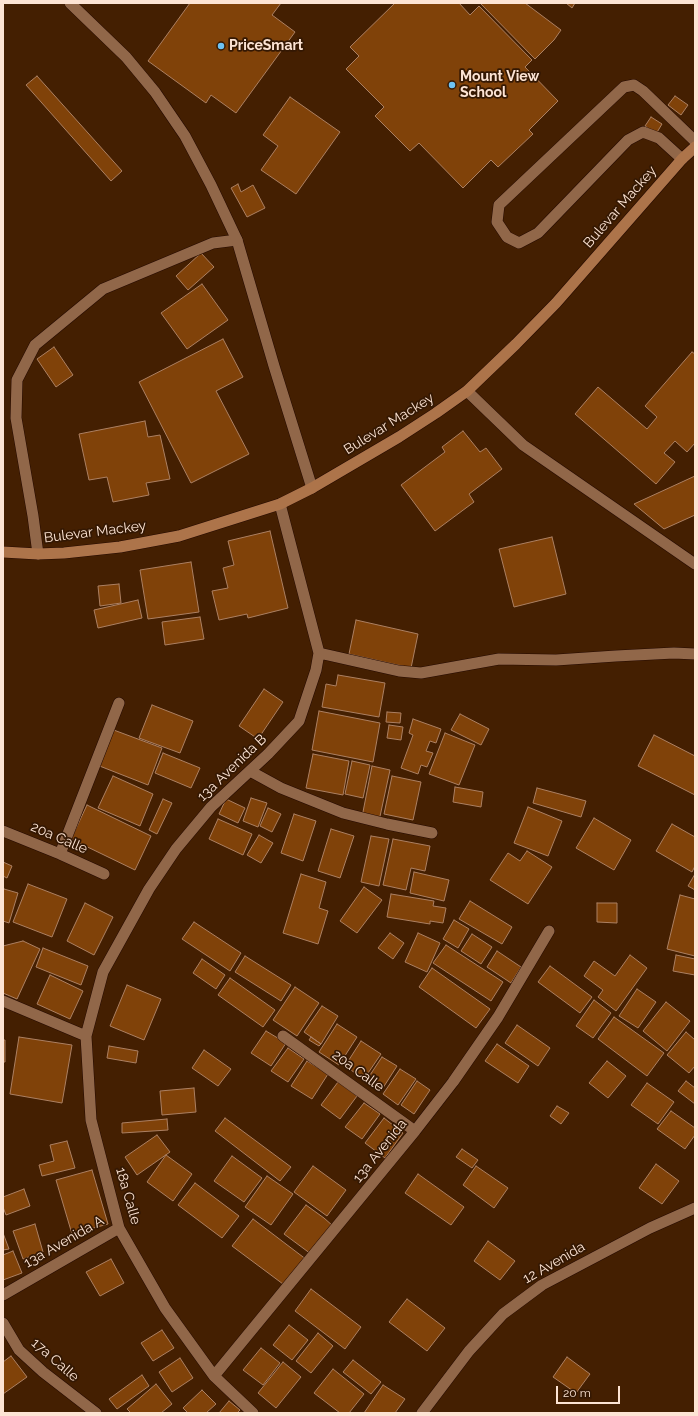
<!DOCTYPE html>
<style>
body{margin:0}
#map{position:relative;width:698px;height:1416px;overflow:hidden;background:#441f01;font-family:Raleway,sans-serif}
canvas{display:block}
.frame{position:absolute;inset:0;border:4px solid #fde4d4;pointer-events:none}
.scale{position:absolute;left:556px;top:1386px;width:64px;height:18px;box-sizing:border-box;border:2px solid #fde4d4;border-top:0;padding-left:5px;font-size:12px;line-height:14px;white-space:nowrap;color:#fde4d4;-webkit-text-stroke:3px #341803;paint-order:stroke}
</style>
<div id="map">
<canvas width="698" height="1416"></canvas>
<div class="frame"></div>
<div class="scale">20 m</div>
</div>
<script>
const ctx = document.querySelector('canvas').getContext('2d');
ctx.lineJoin = 'round';
function fillPath(path, color) { ctx.fillStyle = color; ctx.fill(path, 'evenodd'); }
const shape = rows => new Path2D(rows.map(r => 'M' + r).join(''));
function trace(path, color, width, dash) { ctx.strokeStyle = color; ctx.lineWidth = width; ctx.lineCap = dash ? 'butt' : 'round'; ctx.setLineDash(dash || []); ctx.stroke(path); }
function drawText(font, color, halo, rows, align = 'center') {
  ctx.font = font + ' Raleway,sans-serif'; ctx.lineWidth = 3.5; ctx.setLineDash([]); ctx.textBaseline = 'middle'; ctx.strokeStyle = halo; ctx.fillStyle = color; for (const [text, x, y, turn = 0] of rows) {
    ctx.save(); ctx.translate(x, y); ctx.rotate((+turn || 0) * Math.PI / 180); ctx.textAlign = isNaN(turn) ? turn : align; if (halo) ctx.strokeText(text, 0, 0); ctx.fillText(text, 0, 0); ctx.restore();
  }
}
const building = shape([
 [190,3,281,3,272,15,295,32,236,113,211,95,206,103,148,61,190,3],
 [395,3,459,3,470,15,479,6,532,60,525,67,558,101,529,130,533,134,498,167,491,160,463,188,419,143,410,151,375,116,384,107,346,69,359,56,350,47,395,3],
 [482,3,525,3,561,30,554,40,535,59,481,4,482,3],
 [566,3,575,3,572,8,566,3],
 [37,76,122,171,111,181,26,85,37,76],
 [675,96,688,105,681,115,668,105,675,96],
 [290,97,340,132,296,194,261,170,278,146,263,135,290,97],
 [651,117,662,124,656,134,645,126,651,117],
 [238,184,241,192,253,185,265,208,247,217,231,188,238,184],
 [201,253,214,267,188,290,176,276,201,253],
 [202,284,228,320,187,349,161,313,202,284],
 [223,339,243,377,216,391,249,454,191,483,139,382,223,339],
 [54,347,73,375,56,387,37,359,54,347],
 [692,352,695,354,695,443,687,452,675,441,664,453,675,462,656,484,575,414,598,387,647,429,657,417,645,406,692,352],
 [145,421,148,437,160,435,170,479,146,483,149,495,113,502,107,477,89,480,79,434,145,421],
 [463,431,480,452,486,448,502,469,469,494,474,502,435,531,401,485,445,452,442,447,463,431],
 [695,476,695,515,664,529,634,504,695,476],
 [270,531,288,608,248,618,247,614,219,620,212,591,228,588,223,568,234,565,228,541,270,531],
 [552,537,566,594,514,607,499,549,552,537],
 [191,562,199,612,148,619,140,570,191,562],
 [119,584,121,603,100,606,98,586,119,584],
 [138,600,142,618,98,628,94,610,138,600],
 [200,617,204,639,165,645,162,622,200,617],
 [356,620,418,634,411,668,349,654,356,620],
 [338,675,385,683,379,717,322,707,326,684,336,686,338,675],
 [264,689,283,702,258,739,239,726,264,689],
 [152,705,193,721,180,753,139,738,152,705],
 [319,711,380,723,373,762,312,750,319,711],
 [387,712,401,713,400,723,386,722,387,712],
 [460,714,489,729,481,745,451,730,460,714],
 [413,719,441,729,436,743,430,741,426,751,433,753,427,767,421,765,418,774,401,768,413,735,409,733,413,719],
 [389,725,403,727,401,740,387,738,389,725],
 [111,729,162,748,148,785,97,765,111,729],
 [445,733,475,745,459,785,429,774,445,733],
 [654,735,695,756,695,795,638,766,654,735],
 [163,753,200,768,191,788,155,773,163,753],
 [313,754,349,761,343,795,306,788,313,754],
 [352,761,370,765,363,798,345,794,352,761],
 [372,766,390,770,379,821,362,817,372,766],
 [113,776,153,794,140,826,98,808,113,776],
 [392,776,421,782,413,820,384,814,392,776],
 [455,787,483,792,481,807,453,802,455,787],
 [537,788,586,801,581,817,533,803,537,788],
 [251,798,267,803,258,827,243,821,251,798],
 [163,799,172,803,157,834,149,830,163,799],
 [226,799,245,808,238,823,219,814,226,799],
 [87,805,151,836,135,870,71,839,87,805],
 [528,807,562,821,548,856,514,843,528,807],
 [268,808,281,814,272,832,260,826,268,808],
 [294,814,316,821,303,861,281,853,294,814],
 [594,818,631,840,614,870,576,848,594,818],
 [218,819,252,834,243,855,209,839,218,819],
 [672,824,695,837,695,866,692,872,656,851,672,824],
 [331,829,354,836,340,878,318,871,331,829],
 [259,835,273,843,261,863,247,855,259,835],
 [371,836,389,839,379,886,361,882,371,836],
 [393,839,430,846,425,871,411,868,406,890,383,885,393,839],
 [527,851,552,867,528,904,490,880,508,853,520,861,527,851],
 [3,862,12,866,7,878,3,876,3,862],
 [414,872,449,880,444,901,410,893,414,872],
 [301,874,326,882,319,908,328,911,318,944,283,933,301,874],
 [695,874,695,890,688,886,695,874],
 [28,884,67,899,52,937,13,922,28,884],
 [364,887,382,900,357,933,340,921,364,887],
 [4,889,18,893,9,923,3,921,3,892,4,889],
 [391,894,434,901,433,906,446,908,443,923,430,921,430,924,387,917,391,894],
 [680,895,695,899,695,956,667,949,680,895],
 [470,901,512,927,502,944,459,919,470,901],
 [85,903,113,917,94,955,67,941,85,903],
 [597,903,617,903,617,923,597,922,597,903],
 [454,920,469,929,458,948,443,939,454,920],
 [194,922,241,953,230,971,182,939,194,922],
 [390,933,404,943,393,959,378,948,390,933],
 [418,933,440,943,427,972,405,962,418,933],
 [472,934,492,947,481,964,461,951,472,934],
 [23,941,40,949,17,999,3,993,3,946,23,941],
 [446,945,503,982,491,1001,433,963,446,945],
 [43,948,88,966,81,985,36,967,43,948],
 [497,951,521,967,511,983,487,967,497,951],
 [630,955,647,968,616,1011,598,997,603,990,584,976,594,961,615,976,630,955],
 [676,955,695,959,695,975,673,971,676,955],
 [245,956,291,985,281,1001,235,972,245,956],
 [202,959,225,975,216,989,193,973,202,959],
 [550,966,592,997,580,1013,538,982,550,966],
 [432,968,490,1009,476,1028,419,987,432,968],
 [50,975,83,991,70,1019,37,1004,50,975],
 [230,978,275,1010,263,1027,218,995,230,978],
 [127,985,161,999,144,1040,110,1026,127,985],
 [295,987,319,1003,297,1036,273,1020,295,987],
 [637,989,656,1002,638,1028,619,1016,637,989],
 [594,1000,611,1013,593,1038,576,1026,594,1000],
 [666,1002,690,1021,667,1051,643,1031,666,1002],
 [322,1006,338,1016,321,1044,304,1032,322,1006],
 [614,1017,664,1053,647,1076,598,1039,614,1017],
 [337,1024,357,1037,339,1065,319,1052,337,1024],
 [517,1025,550,1048,538,1066,505,1043,517,1025],
 [266,1031,286,1043,271,1066,251,1053,266,1031],
 [686,1032,695,1040,695,1066,689,1073,667,1055,686,1032],
 [19,1037,72,1045,62,1103,10,1094,19,1037],
 [311,1037,321,1044,319,1046,309,1040,311,1037],
 [3,1040,5,1040,5,1062,3,1062,3,1040],
 [361,1041,381,1054,364,1079,345,1066,361,1041],
 [497,1044,529,1066,518,1083,485,1061,497,1044],
 [109,1046,138,1051,136,1063,107,1058,109,1046],
 [288,1048,304,1059,288,1082,271,1071,288,1048],
 [204,1050,231,1069,218,1086,192,1068,204,1050],
 [382,1057,397,1066,381,1091,366,1081,382,1057],
 [307,1061,328,1074,312,1099,291,1086,307,1061],
 [607,1061,626,1076,608,1098,589,1083,607,1061],
 [400,1069,416,1079,398,1105,383,1094,400,1069],
 [417,1081,430,1090,414,1114,401,1105,417,1081],
 [686,1081,695,1088,695,1104,678,1091,686,1081],
 [338,1082,357,1096,340,1119,321,1105,338,1082],
 [647,1083,674,1102,658,1124,631,1105,647,1083],
 [194,1088,196,1112,162,1115,160,1091,194,1088],
 [364,1103,380,1114,362,1139,345,1127,364,1103],
 [557,1106,569,1113,561,1124,550,1116,557,1106],
 [671,1111,695,1128,695,1135,685,1149,657,1129,671,1111],
 [225,1118,291,1167,280,1181,215,1131,225,1118],
 [384,1118,403,1133,385,1158,365,1143,384,1118],
 [167,1119,168,1130,122,1133,122,1123,167,1119],
 [157,1135,170,1152,137,1175,125,1157,157,1135],
 [67,1141,75,1168,42,1176,39,1165,54,1161,50,1145,67,1141],
 [462,1149,478,1160,472,1168,456,1157,462,1149],
 [166,1155,192,1174,173,1201,147,1182,166,1155],
 [232,1156,262,1178,244,1202,214,1181,232,1156],
 [656,1164,679,1181,662,1204,639,1188,656,1164],
 [313,1166,346,1190,327,1216,294,1192,313,1166],
 [476,1166,508,1188,494,1208,463,1185,476,1166],
 [92,1170,108,1224,72,1234,56,1180,92,1170],
 [418,1174,464,1207,451,1225,405,1193,418,1174],
 [267,1176,293,1194,271,1225,245,1207,267,1176],
 [195,1183,239,1216,222,1238,178,1205,195,1183],
 [24,1189,30,1206,6,1215,3,1207,3,1197,24,1189],
 [306,1205,324,1218,333,1226,311,1254,284,1234,306,1205],
 [253,1219,307,1260,287,1287,232,1246,253,1219],
 [35,1224,43,1252,23,1259,13,1231,35,1224],
 [3,1233,9,1249,3,1250,3,1233],
 [488,1241,515,1261,500,1280,474,1261,488,1241],
 [13,1251,22,1273,3,1280,3,1255,13,1251],
 [111,1259,124,1283,100,1296,86,1272,111,1259],
 [311,1289,361,1327,345,1349,295,1311,311,1289],
 [407,1299,445,1328,427,1351,389,1322,407,1299],
 [289,1325,308,1340,292,1360,273,1345,289,1325],
 [162,1330,174,1348,153,1361,141,1343,162,1330],
 [318,1333,333,1346,311,1373,296,1361,318,1333],
 [261,1348,280,1363,263,1385,243,1370,261,1348],
 [11,1356,27,1377,3,1394,3,1362,11,1356],
 [567,1357,590,1374,576,1393,553,1377,567,1357],
 [180,1358,193,1378,172,1392,159,1372,180,1358],
 [353,1360,381,1382,371,1394,343,1372,353,1360],
 [283,1362,301,1377,276,1408,258,1393,283,1362],
 [333,1369,364,1394,349,1413,340,1413,314,1393,333,1369],
 [142,1375,149,1386,117,1409,109,1399,142,1375],
 [156,1384,172,1404,161,1413,131,1413,127,1409,156,1384],
 [383,1385,405,1399,395,1413,364,1413,383,1385],
 [202,1390,216,1404,206,1413,188,1413,183,1408,202,1390],
 [229,1401,240,1410,237,1413,219,1413,229,1401]
]);
fillPath(building, '#804209');
trace(building, '#ac8062', 1);
const service = shape([
 [682,159,659,138,643,132,628,140,538,233,519,243,507,237,497,222,499,205,624,87,634,85,643,91,695,141],
 [38,554,33,516,16,418,17,380,35,345,103,289,213,243,237,240]
]);
const minor = shape([
 [467,391,523,445,695,564],
 [319,653,399,671,421,673,499,659,556,660,616,656,674,653,695,654],
 [250,771,281,788,343,813,387,824,432,833],
 [3,831,60,854,104,874],
 [60,854,119,703],
 [3,1001,86,1036,91,1120,119,1228,165,1308,214,1376,253,1413],
 [86,1036,103,972,149,889,176,849,211,807,268,754,299,721,316,670,319,653,280,504],
 [283,1036,415,1131],
 [3,1295,119,1228],
 [3,1323,19,1350,43,1372,96,1413],
 [214,1376,415,1131,453,1082,498,1017,549,931]
]);
const tertiary = shape([
 [70,3,126,57,155,92,185,136,211,185,237,240,274,366,312,488],
 [422,1413,469,1351,503,1314,542,1285,650,1228,695,1208]
]);
const secondary = shape([
 [3,552,38,554,64,553,120,547,179,536,280,504,312,488,399,437,436,413,467,391,516,344,556,303,682,159,695,147]
]);
trace(service, '#250a00', 12);
trace(minor, '#250a00', 12);
trace(tertiary, '#250a00', 12);
trace(secondary, '#250a00', 12);
trace(service, '#916749', 11);
trace(minor, '#916749', 11);
trace(tertiary, '#916749', 11);
trace(secondary, '#ad744a', 11);
for (const [x, y, r, color] of [
 [221,46,4,"#6dc2f3"],
 [452,85,4,"#6dc2f3"]
]) { const dot = new Path2D(); dot.arc(x, y, r, 0, 2 * Math.PI); ctx.fillStyle = color; ctx.fill(dot); trace(dot, '#341803', 1.5); }
drawText('bold 14px', '#fde4d4', '#341803', [
 ["PriceSmart",229,46],
 ["Mount View",460,77],
 ["School",460,93]
], 'left');
drawText('14px', '#fde4d4', '#341803', [
 ["Bulevar Mackey",620,207,-49],
 ["Bulevar Mackey",389,424,-32],
 ["Bulevar Mackey",95,532,-7],
 ["13a Avenida B",232,768,-44],
 ["20a Calle",59,838,23],
 ["20a Calle",358,1071,36],
 ["13a Avenida",380,1151,-51],
 ["18a Calle",128,1196,74],
 ["13a Avenida A",64,1242,-30],
 ["12 Avenida",554,1263,-30],
 ["17a Calle",55,1360,41]
]);
</script>
